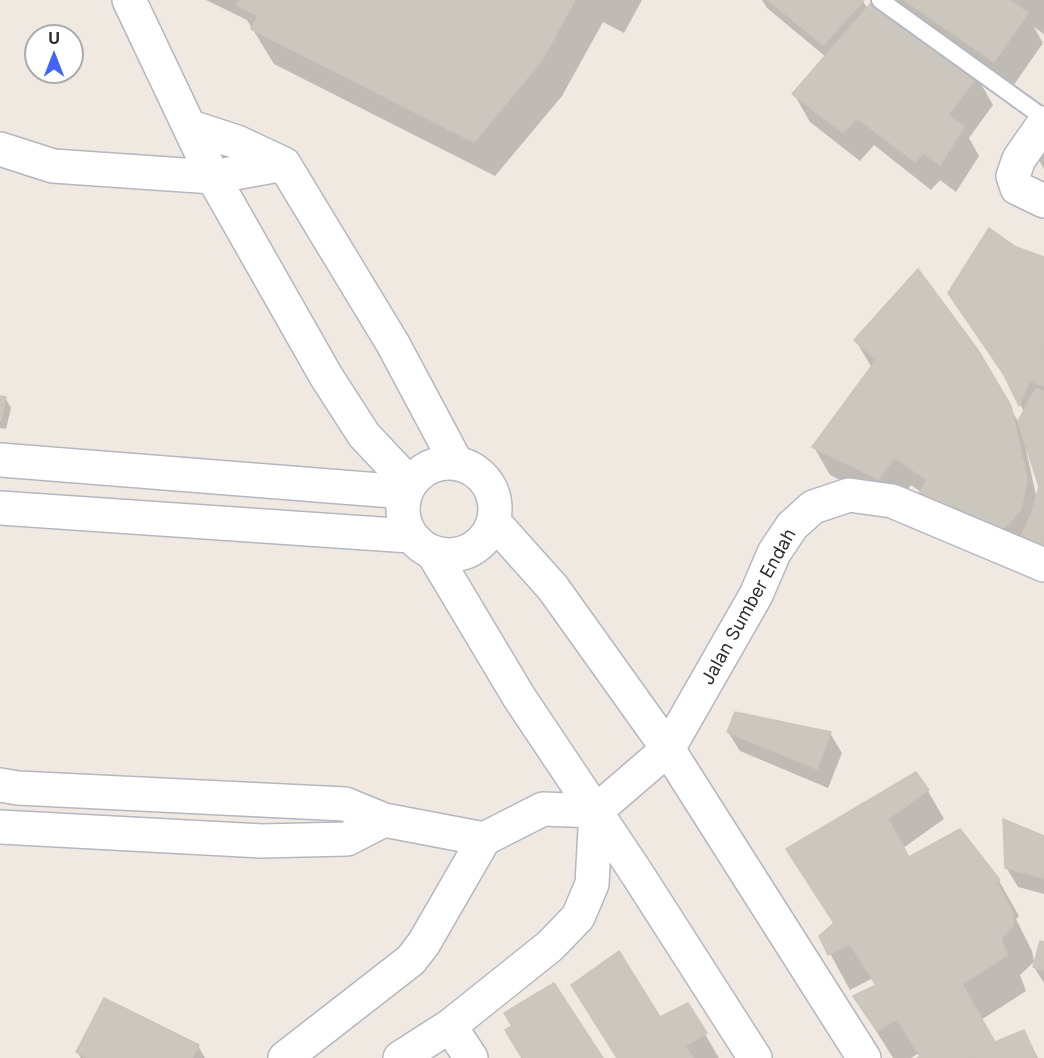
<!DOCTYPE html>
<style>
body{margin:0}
#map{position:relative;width:1044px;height:1058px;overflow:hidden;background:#efe9e1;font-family:Inter,sans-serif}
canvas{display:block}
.north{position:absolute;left:24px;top:24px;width:60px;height:60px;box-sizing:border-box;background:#fff;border:2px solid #ababab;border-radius:50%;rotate:0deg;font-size:16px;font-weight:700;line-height:24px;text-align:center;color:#2e2e2e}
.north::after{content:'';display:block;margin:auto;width:21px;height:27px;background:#4264fb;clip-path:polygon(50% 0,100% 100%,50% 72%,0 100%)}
</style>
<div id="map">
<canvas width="1044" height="1058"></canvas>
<div class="north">U</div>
</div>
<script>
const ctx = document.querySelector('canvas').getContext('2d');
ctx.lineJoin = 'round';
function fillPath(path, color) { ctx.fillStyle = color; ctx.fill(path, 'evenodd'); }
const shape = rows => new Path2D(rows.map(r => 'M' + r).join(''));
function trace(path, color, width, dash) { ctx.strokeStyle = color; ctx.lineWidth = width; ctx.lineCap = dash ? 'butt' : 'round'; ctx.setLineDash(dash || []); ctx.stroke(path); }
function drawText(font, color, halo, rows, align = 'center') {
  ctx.font = font + ' Inter,sans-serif'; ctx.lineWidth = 4.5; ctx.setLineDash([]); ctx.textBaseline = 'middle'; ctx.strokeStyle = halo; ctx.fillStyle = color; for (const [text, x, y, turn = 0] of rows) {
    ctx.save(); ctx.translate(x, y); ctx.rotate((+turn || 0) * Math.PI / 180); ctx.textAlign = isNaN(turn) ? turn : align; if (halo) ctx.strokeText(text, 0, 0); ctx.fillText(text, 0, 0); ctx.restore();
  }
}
fillPath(shape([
 [206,0,642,0,624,33,603,22,562,96,495,176,274,64,247,20],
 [762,0,862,0,868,9,977,77,993,105,969,138,979,156,956,192,940,180,931,190,874,145,860,161,810,122,794,94,826,57,767,8],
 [881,0,1044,0,1044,34,1034,27,1043,43,1011,89],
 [1044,148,1044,169,1037,157],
 [1015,248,1044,258,1044,567,1039,565,1024,538,1013,551,938,521,921,492,911,485,894,507,830,475,814,447,872,368,856,341,976,350,1019,423,1024,412,1012,388,949,293],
 [1028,448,1040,487,1037,500,1026,449],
 [0,398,6,399,11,408,6,429,0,428],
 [728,732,830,733,842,753,828,788,740,751],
 [928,791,944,819,903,848,909,859,999,881,1019,916,1016,919,1032,951,1034,962,1020,975,1026,991,981,1020,995,1044,1023,1032,1038,1058,919,1058,919,1053,911,1058,893,1058,855,997,876,986,871,979,850,990,821,937,835,925,788,849],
 [1044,838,1044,894,1018,887,1006,867],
 [1044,944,1044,983,1034,967],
 [660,1019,705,1034,719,1058,617,1058],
 [198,1046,205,1058,81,1058,77,1052]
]), '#0003');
const building = shape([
 [239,0,575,0,542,60,474,142,251,29,258,16,237,5,239,0],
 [768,0,864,0,823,45,768,0],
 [904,0,1009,0,1028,13,994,62,904,0],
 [872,2,978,76,948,115,964,127,940,165,923,153,915,162,857,118,843,133,792,94,872,2],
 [989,228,1016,247,1044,257,1044,345,1019,406,1003,373,948,293,989,228],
 [918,269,978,350,878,479,812,447,876,360,854,340,918,269],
 [1044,345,1044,386,1030,381,1044,345],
 [978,350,1011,406,934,502,919,493,927,480,895,458,978,350],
 [1036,388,1044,392,1044,545,1021,537,1032,512,1039,487,1018,421,1036,388],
 [0,396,6,397,1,420,0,420,0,396],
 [1011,406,1027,480,1021,509,1001,532,955,506,946,517,934,502,1011,406],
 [735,712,831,732,817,769,727,732,735,712],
 [916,772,929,790,888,819,909,857,960,829,972,844,834,923,786,849,916,772],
 [1003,819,1044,836,1044,878,1005,868,1003,819],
 [972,844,1000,880,997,882,1013,913,1014,925,1001,938,1007,955,962,984,995,1042,968,1058,917,1058,920,1056,897,1019,877,1031,853,996,876,985,850,944,828,955,819,936,834,923,972,844],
 [1040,941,1044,942,1044,970,1033,967,1040,941],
 [619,951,660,1017,688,1003,707,1033,685,1046,693,1058,617,1058,571,985,619,951],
 [554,983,603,1058,522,1058,505,1030,512,1026,504,1013,554,983],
 [104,998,199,1045,192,1058,89,1058,76,1052,104,998],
 [1024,1030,1037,1058,968,1058,995,1042,1024,1030]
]);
fillPath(building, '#cbc7bf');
trace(building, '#cbc5ba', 1.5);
const lane = shape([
 [880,0,1044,118]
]);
const street = shape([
 [129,0,213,177,326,376,364,435,409,483],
 [1044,123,1019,159,1013,176,1017,188,1044,201],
 [191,127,237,142,284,164,393,344,457,464],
 [0,149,53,166,213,177,284,164],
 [0,460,405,492],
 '403 509a46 46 0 1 1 92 0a46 46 0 1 1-92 0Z',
 [0,508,410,536],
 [494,522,553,588,668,749,864,1058],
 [433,553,519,697,636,872,755,1058],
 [0,785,18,788,345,804,384,820,484,839,543,809,596,811],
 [596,811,668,749,756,595,774,553,792,526,813,507,849,495,892,501,1044,565],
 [0,827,262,841,347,839,384,820],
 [450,1026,471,1058],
 [285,1058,411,960,424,943,484,839],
 [400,1058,450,1026,550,946,578,917,592,884,596,811]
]);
trace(lane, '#b4b7c1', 20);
trace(street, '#b4b7c1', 36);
trace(lane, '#fff', 16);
trace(street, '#fff', 33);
drawText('18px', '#2e2e2e', '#fff', [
 ["Jalan Sumber Endah",749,607,-61]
]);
</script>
